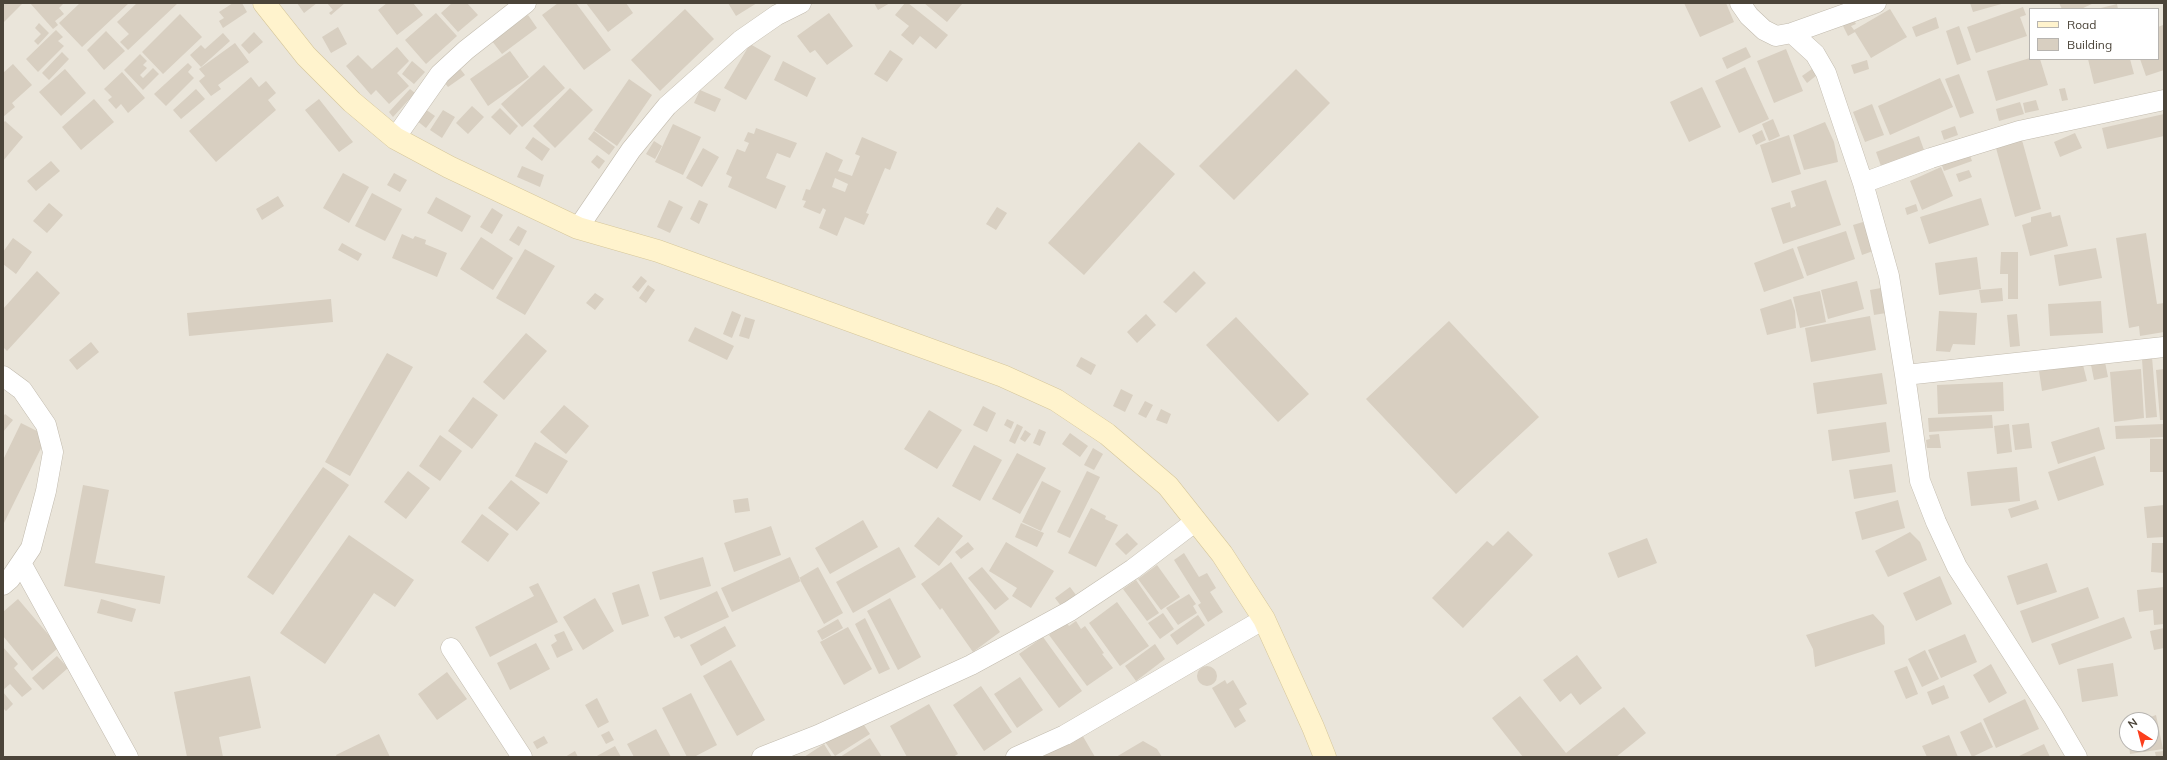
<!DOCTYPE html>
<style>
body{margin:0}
#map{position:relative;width:2167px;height:760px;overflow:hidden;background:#f6f3ec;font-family:Mulish,sans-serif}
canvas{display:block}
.frame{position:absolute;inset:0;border:4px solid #4b4439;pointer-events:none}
.legend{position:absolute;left:2029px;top:8px;width:130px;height:52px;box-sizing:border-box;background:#fff;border:1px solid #b7b4b0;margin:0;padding:5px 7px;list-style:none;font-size:12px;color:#4b4439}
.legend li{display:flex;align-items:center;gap:8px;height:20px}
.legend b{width:20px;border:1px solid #b7b4b0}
.north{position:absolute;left:2119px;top:712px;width:40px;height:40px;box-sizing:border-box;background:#fff;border:1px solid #b7b4b0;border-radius:50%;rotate:324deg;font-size:11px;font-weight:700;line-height:16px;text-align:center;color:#4b4439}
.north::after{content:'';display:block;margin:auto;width:14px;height:18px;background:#fc3f1d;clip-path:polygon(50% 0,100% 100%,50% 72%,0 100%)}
</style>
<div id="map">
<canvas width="2167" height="760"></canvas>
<div class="frame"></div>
<ul class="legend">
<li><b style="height:5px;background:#fff3cd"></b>Road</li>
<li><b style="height:11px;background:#d8cfc1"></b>Building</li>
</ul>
<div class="north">N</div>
</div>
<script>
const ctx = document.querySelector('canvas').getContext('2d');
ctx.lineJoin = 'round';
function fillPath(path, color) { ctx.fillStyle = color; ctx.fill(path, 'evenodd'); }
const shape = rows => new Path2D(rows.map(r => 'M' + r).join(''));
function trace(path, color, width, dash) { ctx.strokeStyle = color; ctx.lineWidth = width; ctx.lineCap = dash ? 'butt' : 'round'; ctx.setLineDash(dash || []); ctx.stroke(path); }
fillPath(shape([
 [3,3,2164,3,2164,757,3,757],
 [2030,9,2158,9,2158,59,2030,59],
 [2127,720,2151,720,2151,744,2127,744]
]), '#eae5da');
fillPath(shape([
 [3,3,22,4,3,23],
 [30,3,64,3,59,8,64,14,55,21,58,25,53,29],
 [80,3,129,3,82,47,59,23],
 [137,3,178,3,128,50,120,42,129,34,117,22],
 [233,3,242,3,247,12,223,28,219,21,224,18,219,12],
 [297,3,317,3,304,13],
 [327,3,345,3,331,15,329,13,333,10],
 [387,3,413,3,423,15,397,35,378,10],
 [452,3,467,3,478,15,458,32,441,13],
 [558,3,576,3,611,50,584,70,542,15],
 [586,3,626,3,633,13,608,32],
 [728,3,757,3,736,16],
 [874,3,890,3,878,10],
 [905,3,908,3,948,35,936,49,920,36,913,45,901,35,909,26,895,15],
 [924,3,961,3,962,4,947,22],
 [1684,3,1726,3,1734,22,1700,37],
 [1970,3,2005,3,1973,12],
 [2059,3,2094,3,2081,9,2062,9],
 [2117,4,2118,9,2101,9,2101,8],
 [2023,7,2026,15,2020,17,2027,36,1976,53,1967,27],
 [685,9,714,39,660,91,631,60],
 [1890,9,1907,37,1871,58,1855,32,1848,36,1840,20,1850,14,1856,24,1851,26,1854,30],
 [436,13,457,36,426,64,405,40],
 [829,13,853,46,827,65,815,50,810,53,797,36],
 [180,14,202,37,163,74,142,52],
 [528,15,537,28,502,54,492,41],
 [1936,17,1939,28,1916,37,1912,27],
 [39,23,49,33,38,45,34,41,41,34,35,28],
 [2163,25,2164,70,2146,76,2140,59,2158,59,2158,27],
 [1959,26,1971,60,1957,65,1946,31],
 [338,27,347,44,331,53,322,37],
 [56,30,63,37,58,41,64,46,38,72,26,59],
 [106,31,125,51,104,70,87,50],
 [254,32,263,42,249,54,241,45],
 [223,33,230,41,201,67,190,55,201,45,205,49],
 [235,43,249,62,218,85,221,89,211,96,199,81,205,76,199,69],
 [750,44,771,56,746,100,724,88],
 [397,47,409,61,397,73,409,86,389,104,376,90,371,95,346,66,358,55,372,69],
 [1746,47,1751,57,1727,69,1722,58],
 [1786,49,1803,91,1774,103,1757,61],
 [890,50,903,59,887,82,874,74],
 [510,51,529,77,488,106,470,79],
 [62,52,69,59,49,80,42,73],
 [140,54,147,61,143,65,147,68,140,75,143,78,153,68,159,74,143,90,124,70],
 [2030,58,2040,59,2048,85,1996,101,1987,71],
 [2088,59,2130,59,2134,74,2094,84],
 [1867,60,1869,69,1854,74,1851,65],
 [412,61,425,72,414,84,402,74],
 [783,61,816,78,807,97,774,80],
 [188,63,192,67,188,72,194,78,166,106,154,94],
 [13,64,32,85,12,103,15,107,3,117,3,73],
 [544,65,565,88,522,127,501,104],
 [458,66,465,75,448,87,441,78],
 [1745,67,1769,119,1739,133,1715,81],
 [65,69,86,93,61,116,39,92],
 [1296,69,1330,103,1234,200,1199,166],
 [1812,69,1817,75,1807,83,1802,76],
 [122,72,145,98,128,113,121,104,116,109,108,100,112,97,104,89],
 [1959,74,1974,113,1960,118,1945,79],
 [251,77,259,87,266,81,276,93,268,100,276,110,216,162,189,131],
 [1940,78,1953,107,1890,135,1878,106],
 [629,79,652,95,617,146,594,130],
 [1702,87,1721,127,1689,142,1670,102],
 [570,88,593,110,555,148,533,126],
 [2065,88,2068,100,2062,101,2059,89],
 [196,89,205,99,181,119,173,110],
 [410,89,415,93,393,117,389,112],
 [700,90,721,99,715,112,694,103],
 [94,99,114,122,81,150,62,127],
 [319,99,353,142,339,152,305,110],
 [2036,100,2039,110,2025,113,2023,103],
 [2020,102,2024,114,1999,121,1996,109],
 [1872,104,1884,135,1865,142,1853,112],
 [472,106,484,117,468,134,456,123],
 [500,108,518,126,510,135,491,117],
 [425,109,435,116,426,128,416,120],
 [443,110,455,117,442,138,430,130],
 [2164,114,2164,136,2107,149,2102,128],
 [1773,119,1780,136,1769,141,1762,124],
 [5,121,23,137,3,161,3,123],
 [1825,122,1834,142,1838,162,1804,170,1793,135],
 [673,124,701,137,683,175,655,162],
 [1955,126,1958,135,1944,140,1941,131],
 [756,128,797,143,790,158,777,153,766,178,786,186,776,209,728,187,732,177,726,174,737,149,745,152,749,143,744,141,748,132,754,134],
 [1762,130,1766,140,1756,145,1752,135],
 [594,131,615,147,609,155,588,139],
 [2075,133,2082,148,2060,157,2054,142],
 [1789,135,1801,174,1772,183,1760,145],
 [1919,136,1924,150,1881,166,1876,152],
 [533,137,550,149,542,161,525,148],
 [862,137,897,152,890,170,885,168,866,213,869,214,864,225,845,217,837,236,819,228,826,210,823,208,820,214,803,207,806,201,802,200,806,189,810,190,826,152,843,160,838,171,852,176,860,156,855,154],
 [835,178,848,184,845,192,832,187],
 [2022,140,2041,209,2015,217,1996,148],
 [654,141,662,146,655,159,646,154],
 [1139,142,1175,174,1084,275,1048,243],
 [703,148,719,157,702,187,686,178],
 [1968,150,1972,161,1944,171,1940,160],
 [597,155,605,161,599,169,591,162],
 [51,161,60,171,36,191,27,181],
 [522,166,544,175,540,187,517,177],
 [1941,167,1953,196,1922,210,1910,181],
 [1969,170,1972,177,1959,182,1956,174],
 [343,173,369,187,349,223,323,208],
 [394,173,407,180,400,192,387,185],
 [1826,180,1841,225,1783,244,1771,208,1790,202,1791,208,1796,206,1791,191],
 [372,193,402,209,385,241,355,226],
 [278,196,284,206,262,220,256,209],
 [436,197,471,216,462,232,427,213],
 [1981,198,1989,225,1929,244,1920,217],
 [669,200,683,207,670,233,657,227],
 [699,200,708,204,699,224,690,219],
 [49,203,63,215,47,233,33,221],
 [1916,204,1918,211,1907,215,1905,208],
 [997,207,1007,213,996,230,986,224],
 [492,208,503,215,492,234,480,227],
 [2051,212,2052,217,2060,215,2068,246,2030,256,2022,225,2031,222,2031,217],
 [1863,222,1873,251,1862,255,1853,225],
 [518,226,527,231,519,246,509,240],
 [1846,231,1855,259,1807,276,1797,247],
 [2146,233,2157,304,2164,303,2164,332,2140,336,2139,326,2129,328,2116,238],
 [402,234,413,239,415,236,426,240,425,244,447,253,437,277,392,258],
 [481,237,513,258,493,290,460,269],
 [13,238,32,252,16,274,3,264,3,252],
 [342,243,362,254,358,261,338,250],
 [1793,248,1804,278,1764,292,1754,263],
 [2096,248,2102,278,2059,286,2054,255],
 [525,249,555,266,525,315,496,298],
 [2001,252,2018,252,2018,299,2008,299,2008,274,2000,274],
 [1977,257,1981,289,1939,295,1935,263],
 [37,271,60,293,7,351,3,347,3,309],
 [1194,271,1206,283,1176,313,1163,302],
 [641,276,647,281,638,292,632,287],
 [1857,281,1864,309,1828,319,1821,290],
 [648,285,655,290,646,303,639,298],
 [1881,288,1886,313,1874,315,1870,290],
 [2002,288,2003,301,1981,303,1979,290],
 [1820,291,1826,322,1800,328,1793,297],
 [595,293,604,299,595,310,586,303],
 [331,299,333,322,189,336,187,313],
 [1791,299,1795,311,1796,328,1767,335,1760,309],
 [2101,301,2103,333,2050,336,2048,304],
 [732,311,741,315,732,338,723,334],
 [1939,311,1977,313,1975,345,1953,344,1950,352,1936,351],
 [1146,314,1156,325,1137,343,1127,332],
 [2017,314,2020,346,2010,347,2007,315],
 [1870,316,1876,350,1811,362,1805,328],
 [745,317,755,320,749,339,739,336],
 [1236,317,1309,394,1278,422,1206,345],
 [1449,321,1539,417,1456,494,1366,399],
 [695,327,734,346,727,360,688,341],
 [526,333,547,351,504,400,483,382],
 [91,342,99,352,77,370,69,360],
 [387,353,413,367,350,476,325,462],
 [1081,357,1096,365,1091,375,1076,366],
 [2152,357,2157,417,2146,418,2142,359],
 [2105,362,2108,377,2094,380,2091,365],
 [2083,365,2087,381,2042,391,2039,371],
 [2141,369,2144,418,2114,422,2110,372],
 [2164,369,2164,420,2160,420,2156,370],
 [1882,373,1887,404,1817,414,1813,383],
 [2003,382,2004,411,1938,414,1937,385],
 [1121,389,1133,395,1125,412,1113,406],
 [473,397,498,415,472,449,448,431],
 [1145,401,1153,405,1146,418,1138,414],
 [564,405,589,426,566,454,540,432],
 [983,406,996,413,987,432,973,425],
 [1161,409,1171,414,1167,424,1156,420],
 [929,410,962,430,937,469,904,449],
 [5,414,13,420,3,432,3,417],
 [1992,415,1993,428,1929,432,1928,418],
 [1007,419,1014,422,1011,429,1004,425],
 [1886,422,1890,452,1832,461,1828,430],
 [21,423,47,436,3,525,3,460],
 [2029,423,2032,448,2015,450,2012,425],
 [1017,424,1023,427,1015,444,1009,441],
 [2009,424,2012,452,1997,454,1994,426],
 [2164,424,2164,437,2116,439,2115,426],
 [2099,427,2105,449,2058,464,2051,442],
 [1039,429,1046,432,1040,446,1033,443],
 [1025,430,1031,434,1025,442,1020,439],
 [1070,433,1088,446,1080,457,1062,444],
 [1939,434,1941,448,1927,448,1926,440,1930,439,1929,435],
 [440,435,462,451,440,481,419,466],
 [2150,439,2164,439,2164,472,2150,472],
 [535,442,568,461,547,494,515,476],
 [974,445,1002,460,980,501,952,486],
 [1093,448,1103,454,1094,470,1084,465],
 [1017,453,1046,468,1020,514,992,499],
 [2095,456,2104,485,2058,501,2048,472],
 [1892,464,1896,492,1854,499,1849,470],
 [323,467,349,485,273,595,247,577],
 [2017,467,2020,501,1971,506,1967,472],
 [408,471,430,488,406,519,384,502],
 [1087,471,1100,477,1070,538,1057,532],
 [511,480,540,503,517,531,488,508],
 [1042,481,1061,491,1041,531,1022,522],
 [83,485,109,490,95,563,165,576,160,604,64,586],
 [748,498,750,511,735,513,733,500],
 [1898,500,1905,528,1862,540,1855,512],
 [2036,500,2039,509,2011,518,2008,509],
 [2164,505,2164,537,2147,538,2144,507],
 [1091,508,1106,516,1105,519,1118,525,1096,567,1068,553],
 [482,514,509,534,488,562,461,542],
 [938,517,963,536,939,566,914,546],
 [863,520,878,547,830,574,815,548],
 [1021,523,1044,533,1037,547,1015,537],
 [771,526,781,555,734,572,724,543],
 [1508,531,1533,555,1463,628,1432,598,1487,541,1493,546],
 [1910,532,1920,542,1927,560,1888,577,1875,551],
 [1127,533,1138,544,1126,555,1115,544],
 [349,535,414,580,395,607,374,593,325,664,280,633],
 [1647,538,1657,563,1618,578,1608,553],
 [968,542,974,549,961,559,955,552],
 [1006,542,1054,571,1031,608,1012,596,1017,588,989,571],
 [2152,543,2164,543,2164,573,2151,572],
 [899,547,916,577,853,613,836,582],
 [1184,553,1199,577,1207,573,1216,588,1210,592,1223,612,1208,622,1198,605,1201,603,1174,560],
 [703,557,711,586,660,600,652,572],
 [790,557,801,581,732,612,721,588],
 [951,562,1000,632,973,652,942,608,940,610,921,584],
 [2047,563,2057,592,2017,605,2007,576],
 [1157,565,1180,597,1161,610,1138,579],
 [818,567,843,613,824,624,799,578],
 [982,567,1009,599,995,610,968,578],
 [1940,576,1952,604,1916,621,1903,593],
 [1136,580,1159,613,1147,621,1123,589],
 [538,583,558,622,490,657,475,627,534,596,529,587],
 [639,584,649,616,622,625,612,593],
 [1070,587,1076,595,1061,606,1055,598],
 [2088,587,2099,618,2032,643,2020,611],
 [2164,587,2164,624,2154,625,2153,610,2139,612,2137,590],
 [717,591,729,617,681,639,679,636,674,638,664,617],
 [1189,594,1196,604,1193,606,1197,613,1178,625,1166,608],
 [595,598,614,631,583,650,563,617],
 [890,598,921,657,898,670,867,611],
 [18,599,59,647,32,671,3,636,3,612],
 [101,599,136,609,132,622,97,613],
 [1117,602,1149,646,1120,666,1089,623],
 [1163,613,1174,629,1160,639,1148,623],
 [1873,614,1884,626,1885,644,1815,667,1813,649,1806,635],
 [1198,615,1205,625,1177,645,1170,635],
 [2124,617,2132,638,2059,665,2051,644],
 [865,618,890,669,879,674,855,624],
 [838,619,843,628,822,640,817,631],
 [1076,621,1081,629,1085,626,1104,653,1102,654,1113,668,1087,686,1049,635,1066,622,1069,626],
 [725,626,736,646,701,666,690,645],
 [848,627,872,669,844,685,820,642],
 [2164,628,2164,648,2154,650,2150,631],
 [564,631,573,650,557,658,551,645,557,641,554,635],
 [1965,634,1977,662,1941,678,1928,650],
 [1043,637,1082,691,1059,708,1019,654],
 [536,643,550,669,510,690,497,663],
 [1155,644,1165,659,1136,681,1125,666],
 [3,647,18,664,14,668,32,689,22,697,10,684,3,690],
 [1925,650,1939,679,1922,687,1908,659],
 [1577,655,1602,688,1580,705,1571,693,1560,702,1543,680],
 [57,656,68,668,43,690,32,678],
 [731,660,765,720,737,736,703,676],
 [2113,663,2118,696,2082,702,2077,669],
 [1991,664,2007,693,1989,703,1973,675],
 '1197 676a10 10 0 1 1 20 0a10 10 0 1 1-20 0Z',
 [1907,666,1918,694,1906,699,1894,671],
 [447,672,467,699,437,720,418,694],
 [250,676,261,728,219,737,223,757,187,757,174,692],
 [1020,677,1043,710,1017,728,994,694],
 [1225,680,1227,684,1233,680,1247,704,1239,709,1246,721,1235,728,1212,688],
 [1944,685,1949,698,1932,705,1927,692],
 [981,686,1012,732,984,751,953,705],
 [3,692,13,704,6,711,3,708],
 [691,693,717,745,694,757,687,757,662,708],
 [1520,696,1566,753,1624,707,1646,733,1616,757,1523,757,1492,718],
 [597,698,609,722,598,728,585,705],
 [2025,699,2039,729,1996,748,1983,719],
 [929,704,958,754,953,757,907,757,890,726],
 [2156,715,2163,749,2130,754,2129,744,2151,744,2151,720,2142,720],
 [858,716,870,734,835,756,823,739],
 [1981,722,1993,747,1972,757,1960,732],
 [2127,724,2127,734,2124,725],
 [656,729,671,757,634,757,627,744],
 [609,731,614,740,606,744,601,735],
 [1081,733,1095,757,1039,757],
 [379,734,390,757,337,757,336,755],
 [1949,735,1958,757,1927,757,1922,746],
 [544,736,548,743,537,749,533,742],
 [870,738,882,757,840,757],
 [1143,741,1157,749,1162,757,1116,757],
 [824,744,832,757,804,757],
 [2044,744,2050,757,2017,757],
 [615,746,621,757,595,757],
 [575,751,578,757,565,757],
 [2164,751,2164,757,2156,757,2155,752]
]), '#d8cfc1');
const street = shape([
 [1740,3,1749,16,1764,30,1776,36,1792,33,1876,3],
 [1792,33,1815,54,1826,73,1863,183,1889,276,1905,375,1920,481,1936,522,1957,567,2053,716,2077,757],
 [395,138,440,74,466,50,526,3],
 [1863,183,1931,158,2019,131,2164,100],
 [578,228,631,150,667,106,741,40,777,15,801,3],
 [1905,375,2164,347],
 [3,376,22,390,46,425,53,452,46,491,31,548,10,579,3,585],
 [21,563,128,757],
 [451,648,522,757],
 [762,757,818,735,971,665,1070,611,1133,569,1196,521],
 [1016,757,1065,735,1264,619]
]);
const secondary = shape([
 [264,3,306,56,352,102,395,138,449,167,578,228,658,251,1003,376,1056,400,1107,434,1168,486,1222,554,1264,619,1313,727,1325,757]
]);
trace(street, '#c2bbae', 21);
trace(secondary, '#d6c79b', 23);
trace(street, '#fff', 20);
trace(secondary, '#fff3cd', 22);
</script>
